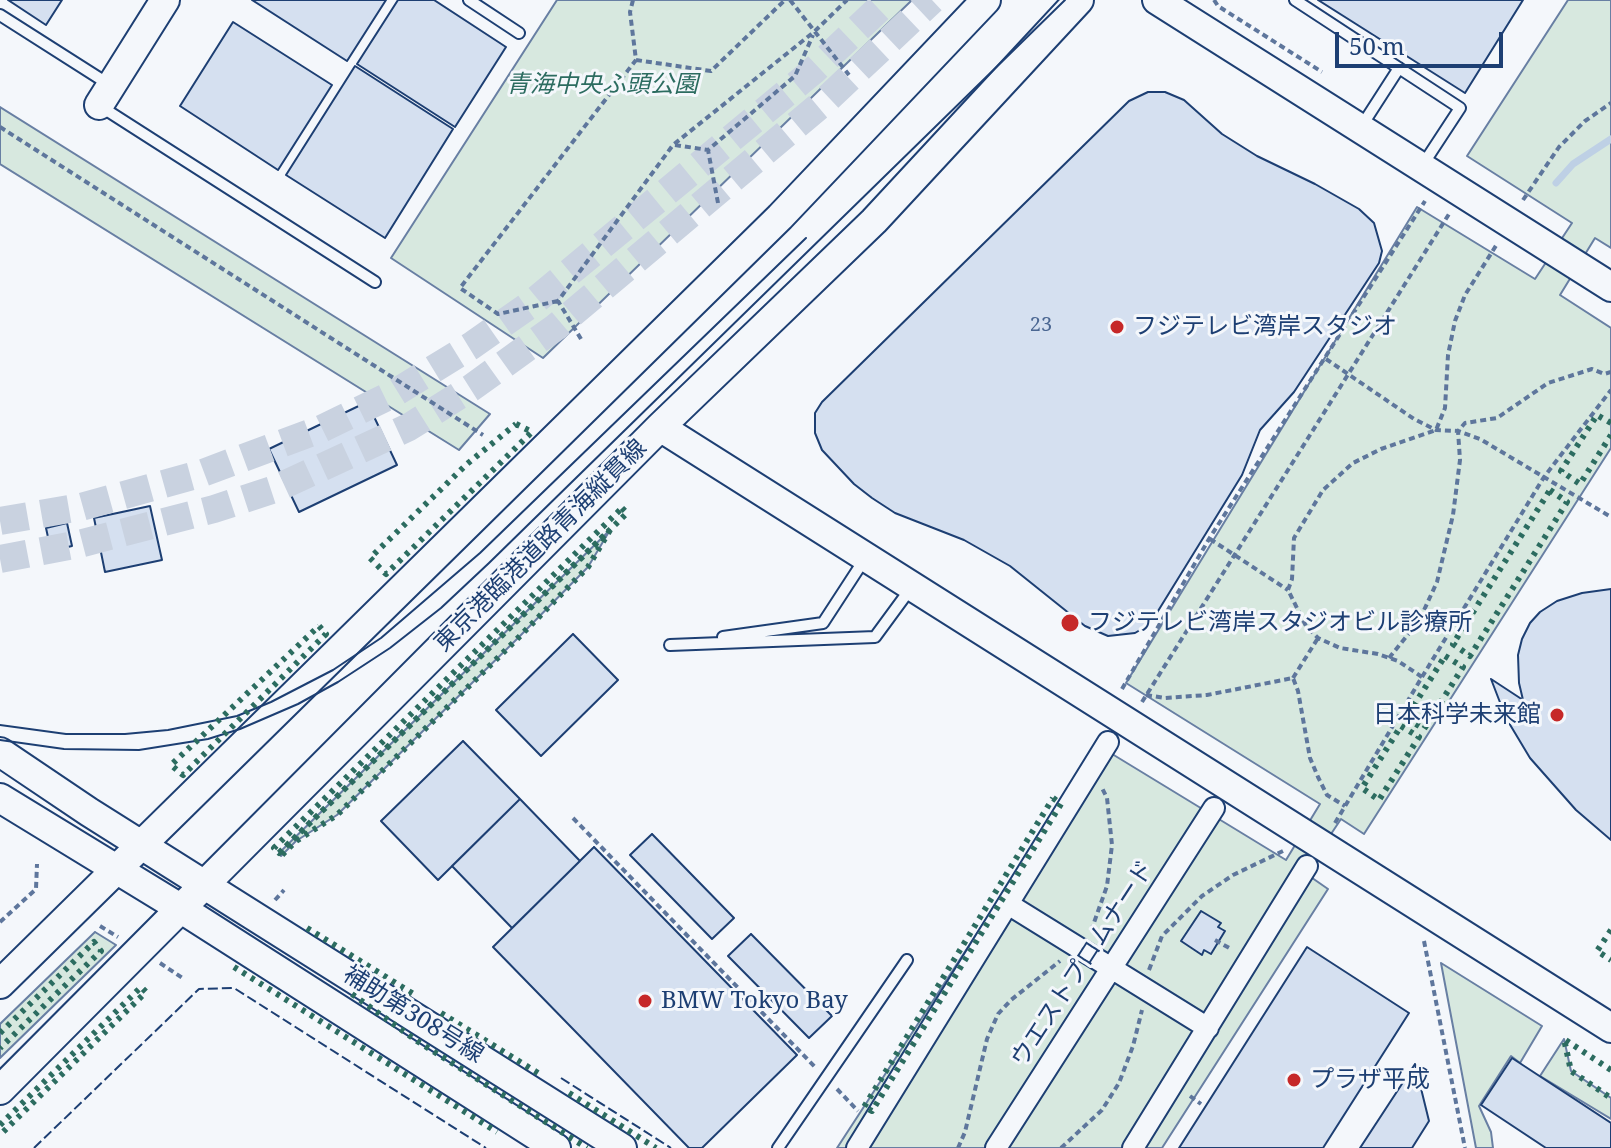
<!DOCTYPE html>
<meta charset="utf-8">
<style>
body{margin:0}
#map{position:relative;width:1611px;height:1148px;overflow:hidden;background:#f4f7fb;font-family:"Noto Serif",serif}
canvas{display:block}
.scale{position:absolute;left:1335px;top:32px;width:168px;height:36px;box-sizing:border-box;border:4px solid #1d3f73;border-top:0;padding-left:10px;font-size:24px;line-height:28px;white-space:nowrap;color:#1d3f73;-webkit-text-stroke:6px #f4f7fb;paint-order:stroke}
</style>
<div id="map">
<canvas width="1611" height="1148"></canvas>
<div class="scale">50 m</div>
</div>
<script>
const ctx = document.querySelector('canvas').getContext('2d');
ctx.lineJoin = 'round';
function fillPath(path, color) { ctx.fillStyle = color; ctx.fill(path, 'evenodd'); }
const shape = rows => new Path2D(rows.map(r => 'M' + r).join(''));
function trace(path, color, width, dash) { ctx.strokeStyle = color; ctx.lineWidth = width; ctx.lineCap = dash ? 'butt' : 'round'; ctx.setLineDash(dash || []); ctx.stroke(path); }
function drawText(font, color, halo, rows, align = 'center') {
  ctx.font = font + ' "Noto Serif","Noto Sans JP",serif'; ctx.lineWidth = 6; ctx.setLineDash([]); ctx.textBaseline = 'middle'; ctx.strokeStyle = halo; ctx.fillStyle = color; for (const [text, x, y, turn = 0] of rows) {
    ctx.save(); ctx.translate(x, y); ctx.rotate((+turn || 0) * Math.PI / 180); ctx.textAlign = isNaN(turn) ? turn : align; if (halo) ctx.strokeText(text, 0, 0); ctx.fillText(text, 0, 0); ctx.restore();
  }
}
const green = shape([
 [557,0,912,0,543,358,391,258,557,0],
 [1568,0,1611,0,1611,248,1595,238,1560,295,1611,328,1611,448,1364,834,1341,819,1305,873,1328,889,1162,1148,837,1148,1099,746,1286,860,1320,804,1126,683,1417,207,1535,279,1572,223,1467,156,1568,0],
 [0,107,490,414,459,450,0,164,0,107],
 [610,530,588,567,517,639,337,815,296,841,281,856,279,853,610,530],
 [95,932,116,945,0,1058,0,1024,95,932],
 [1441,963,1542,1026,1520,1063,1511,1056,1479,1106,1491,1132,1493,1148,1476,1148,1441,963],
 [1564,1039,1571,1071,1611,1098,1611,1119,1540,1076,1564,1039]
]);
fillPath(green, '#d7e8df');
trace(green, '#687fa3', 2);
trace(shape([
 [1556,183,1573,164,1611,139]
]), '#bed0e5', 7);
const building = shape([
 [8,0,62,0,46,25,8,0],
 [252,0,386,0,347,61,252,0],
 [398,0,434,0,506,47,455,127,357,64,398,0],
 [1318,0,1523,0,1465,93,1318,0],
 [233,22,332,85,278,170,180,106,233,22],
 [355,66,453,129,385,238,286,175,355,66],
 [1148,92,1165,92,1184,100,1222,134,1257,156,1315,184,1359,209,1374,223,1382,251,1379,263,1294,392,1260,430,1242,475,1150,624,1135,633,1108,636,1085,626,1010,566,964,540,895,513,872,498,854,484,822,450,815,433,815,413,822,402,1129,101,1148,92],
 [367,402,397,465,299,512,269,449,367,402],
 [150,506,162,560,105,572,94,518,150,506],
 [67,523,72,546,51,551,46,528,67,523],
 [1611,589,1611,840,1576,810,1530,758,1506,718,1491,679,1523,700,1519,683,1518,655,1522,639,1530,623,1540,612,1557,601,1582,593,1611,589],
 [573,634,618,680,541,756,496,710,573,634],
 [463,741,520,799,438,880,381,821,463,741],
 [520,799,580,861,512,928,452,866,520,799],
 [652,834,734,918,712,939,630,855,652,834],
 [594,847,797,1055,702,1148,689,1148,493,947,594,847],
 [1201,911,1221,923,1218,927,1225,931,1211,954,1204,950,1202,955,1181,941,1201,911],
 [751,934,832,1016,809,1038,728,956,751,934],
 [1307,947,1409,1013,1323,1148,1179,1148,1307,947],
 [1512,1058,1611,1123,1611,1148,1546,1148,1481,1105,1512,1058],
 [1415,1064,1429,1121,1412,1148,1360,1148,1415,1064]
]);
fillPath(building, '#d5e0f0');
trace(building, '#1d3f73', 2);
trace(shape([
 [0,521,81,507,200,474,321,429,393,394,471,346,531,304,813,71,888,0],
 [0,559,79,544,214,509,275,489,409,427,471,388,556,327,825,101,932,0]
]), '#c9d2e0', 28, [28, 14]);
const lane = shape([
 [469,0,519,33],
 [1295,0,1460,108,1422,166],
 [0,15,110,85],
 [100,106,375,282],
 [1361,127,1399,68],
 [723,637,823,623,864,560],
 [670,645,875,637,911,588],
 [778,1148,907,960]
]);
const street = shape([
 [1008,904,1208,1028],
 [857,1148,1108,742],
 [996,1148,1214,808],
 [1133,1148,1307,866]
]);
const secondary = shape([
 [1157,0,1611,287],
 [99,105,165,0],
 [660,427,1611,1028],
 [0,752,89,812,622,1148],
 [0,798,180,908,556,1148],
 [0,984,780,217,986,0],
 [0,1090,660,427,874,221,1079,0]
]);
trace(lane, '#1d3f73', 14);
trace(street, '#1d3f73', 24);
trace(secondary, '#1d3f73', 32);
trace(shape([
 [790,0,849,75],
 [1214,0,1218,6,1322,72],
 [636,60,711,71,785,0],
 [0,127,483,435],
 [675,145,708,150],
 [1523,200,1559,147,1585,121,1611,103],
 [718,203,708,150,795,76,813,35],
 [558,301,498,314,460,288,636,60,630,12,633,0],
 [581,339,558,301,673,145,815,31,847,0],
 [1326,359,1414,419,1436,430,1458,431,1480,439,1611,517],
 [1210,539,1288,590],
 [1389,658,1419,621,1437,582,1453,515,1460,460,1458,431,1465,423,1497,418,1548,383,1592,369,1604,374,1611,372],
 [1422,677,1398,661,1378,654,1340,648,1318,638,1306,626,1288,590,1292,579,1294,538,1323,490,1353,463,1381,449,1436,430,1445,408,1448,355,1455,321,1465,295,1497,244],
 [1293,678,1318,638],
 [1122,689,1209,539,1425,201],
 [1146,695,1165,698,1207,695,1293,678,1298,691,1310,758,1318,777,1327,795,1345,806],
 [1142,702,1449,214],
 [573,818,816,1068],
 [1335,823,1422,677,1544,477,1611,390],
 [275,900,284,890],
 [0,922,36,889,37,864],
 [100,926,118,937],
 [1091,931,1107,886,1112,845,1107,798,1102,788],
 [1215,940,1231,949],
 [1424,941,1465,1148],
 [160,963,184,979],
 [1149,970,1162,936,1202,896,1233,875,1283,851],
 [837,1089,858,1111],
 [1190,1096,1201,1104],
 [958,1148,965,1132,987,1039,998,1014,1011,1000,1060,961],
 [1061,1148,1102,1110,1119,1083,1133,1046,1142,1010]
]), '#5e769c', 4, [6, 4]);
trace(lane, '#f4f7fb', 10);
trace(street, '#f4f7fb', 20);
trace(secondary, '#f4f7fb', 28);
trace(shape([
 [0,725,66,734,125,734,168,730,237,716,271,702,333,670,381,638,480,553,806,238],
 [0,740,64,749,139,750,208,739,240,729,298,704,338,682,390,648,441,608,489,563,1065,0]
]), '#1d3f73', 2);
trace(shape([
 [1611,423,1597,415,1561,471,1580,484,1611,435],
 [516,424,532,432,386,574,370,558,467,464,516,424],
 [1550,490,1567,502,1470,656,1453,644,1550,490],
 [622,508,627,513,279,853,274,848,622,508],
 [610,530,588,567,517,639,337,815,296,841,281,856,279,853,610,530],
 [319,626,326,634,183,775,171,765,319,626],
 [1445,656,1463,667,1424,729,1406,718,1445,656],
 [1401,726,1419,737,1379,800,1362,788,1401,726],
 [1053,798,1061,804,872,1111,864,1107,1053,798],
 [307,928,415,995],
 [1611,930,1597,951,1611,960],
 [234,967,497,1132],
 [352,994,417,1041,587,1148],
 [441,1013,538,1073],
 [0,1033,94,942,101,951,0,1048],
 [1611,1070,1564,1039,1571,1071,1611,1098],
 [569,1093,656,1148],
 [0,1125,141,987,146,992,0,1135]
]), '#2c6c60', 6, [4, 6]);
trace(shape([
 [561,1078,671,1148],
 [34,1148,199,989,234,988,486,1148]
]), '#1d3f73', 2, [10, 4]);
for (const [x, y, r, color] of [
 [1117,327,8,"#c62828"],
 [1070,623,10,"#c62828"],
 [1557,715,8,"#c62828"],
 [645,1001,8,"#c62828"],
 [1294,1080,8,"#c62828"]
]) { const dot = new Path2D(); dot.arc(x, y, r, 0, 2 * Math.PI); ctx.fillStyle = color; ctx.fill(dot); trace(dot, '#f4f7fb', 3); }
drawText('20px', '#4b6792', null, [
 ["23",1041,325]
]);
drawText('italic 24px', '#2c6c60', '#f4f7fb', [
 ["青海中央ふ頭公園",602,85]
]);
drawText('24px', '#1d3f73', '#f4f7fb', [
 ["フジテレビ湾岸スタジオ",1133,327],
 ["フジテレビ湾岸スタジオビル診療所",1088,623],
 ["日本科学未来館",1541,715,"right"],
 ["BMW Tokyo Bay",661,1001],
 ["プラザ平成",1310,1080]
], 'left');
drawText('24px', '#1d3f73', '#f4f7fb', [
 ["東京港臨港道路青海縦貫線",541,546,-45],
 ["ウエストプロムナード",1083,964,-57],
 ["補助第308号線",413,1015,32]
]);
</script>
